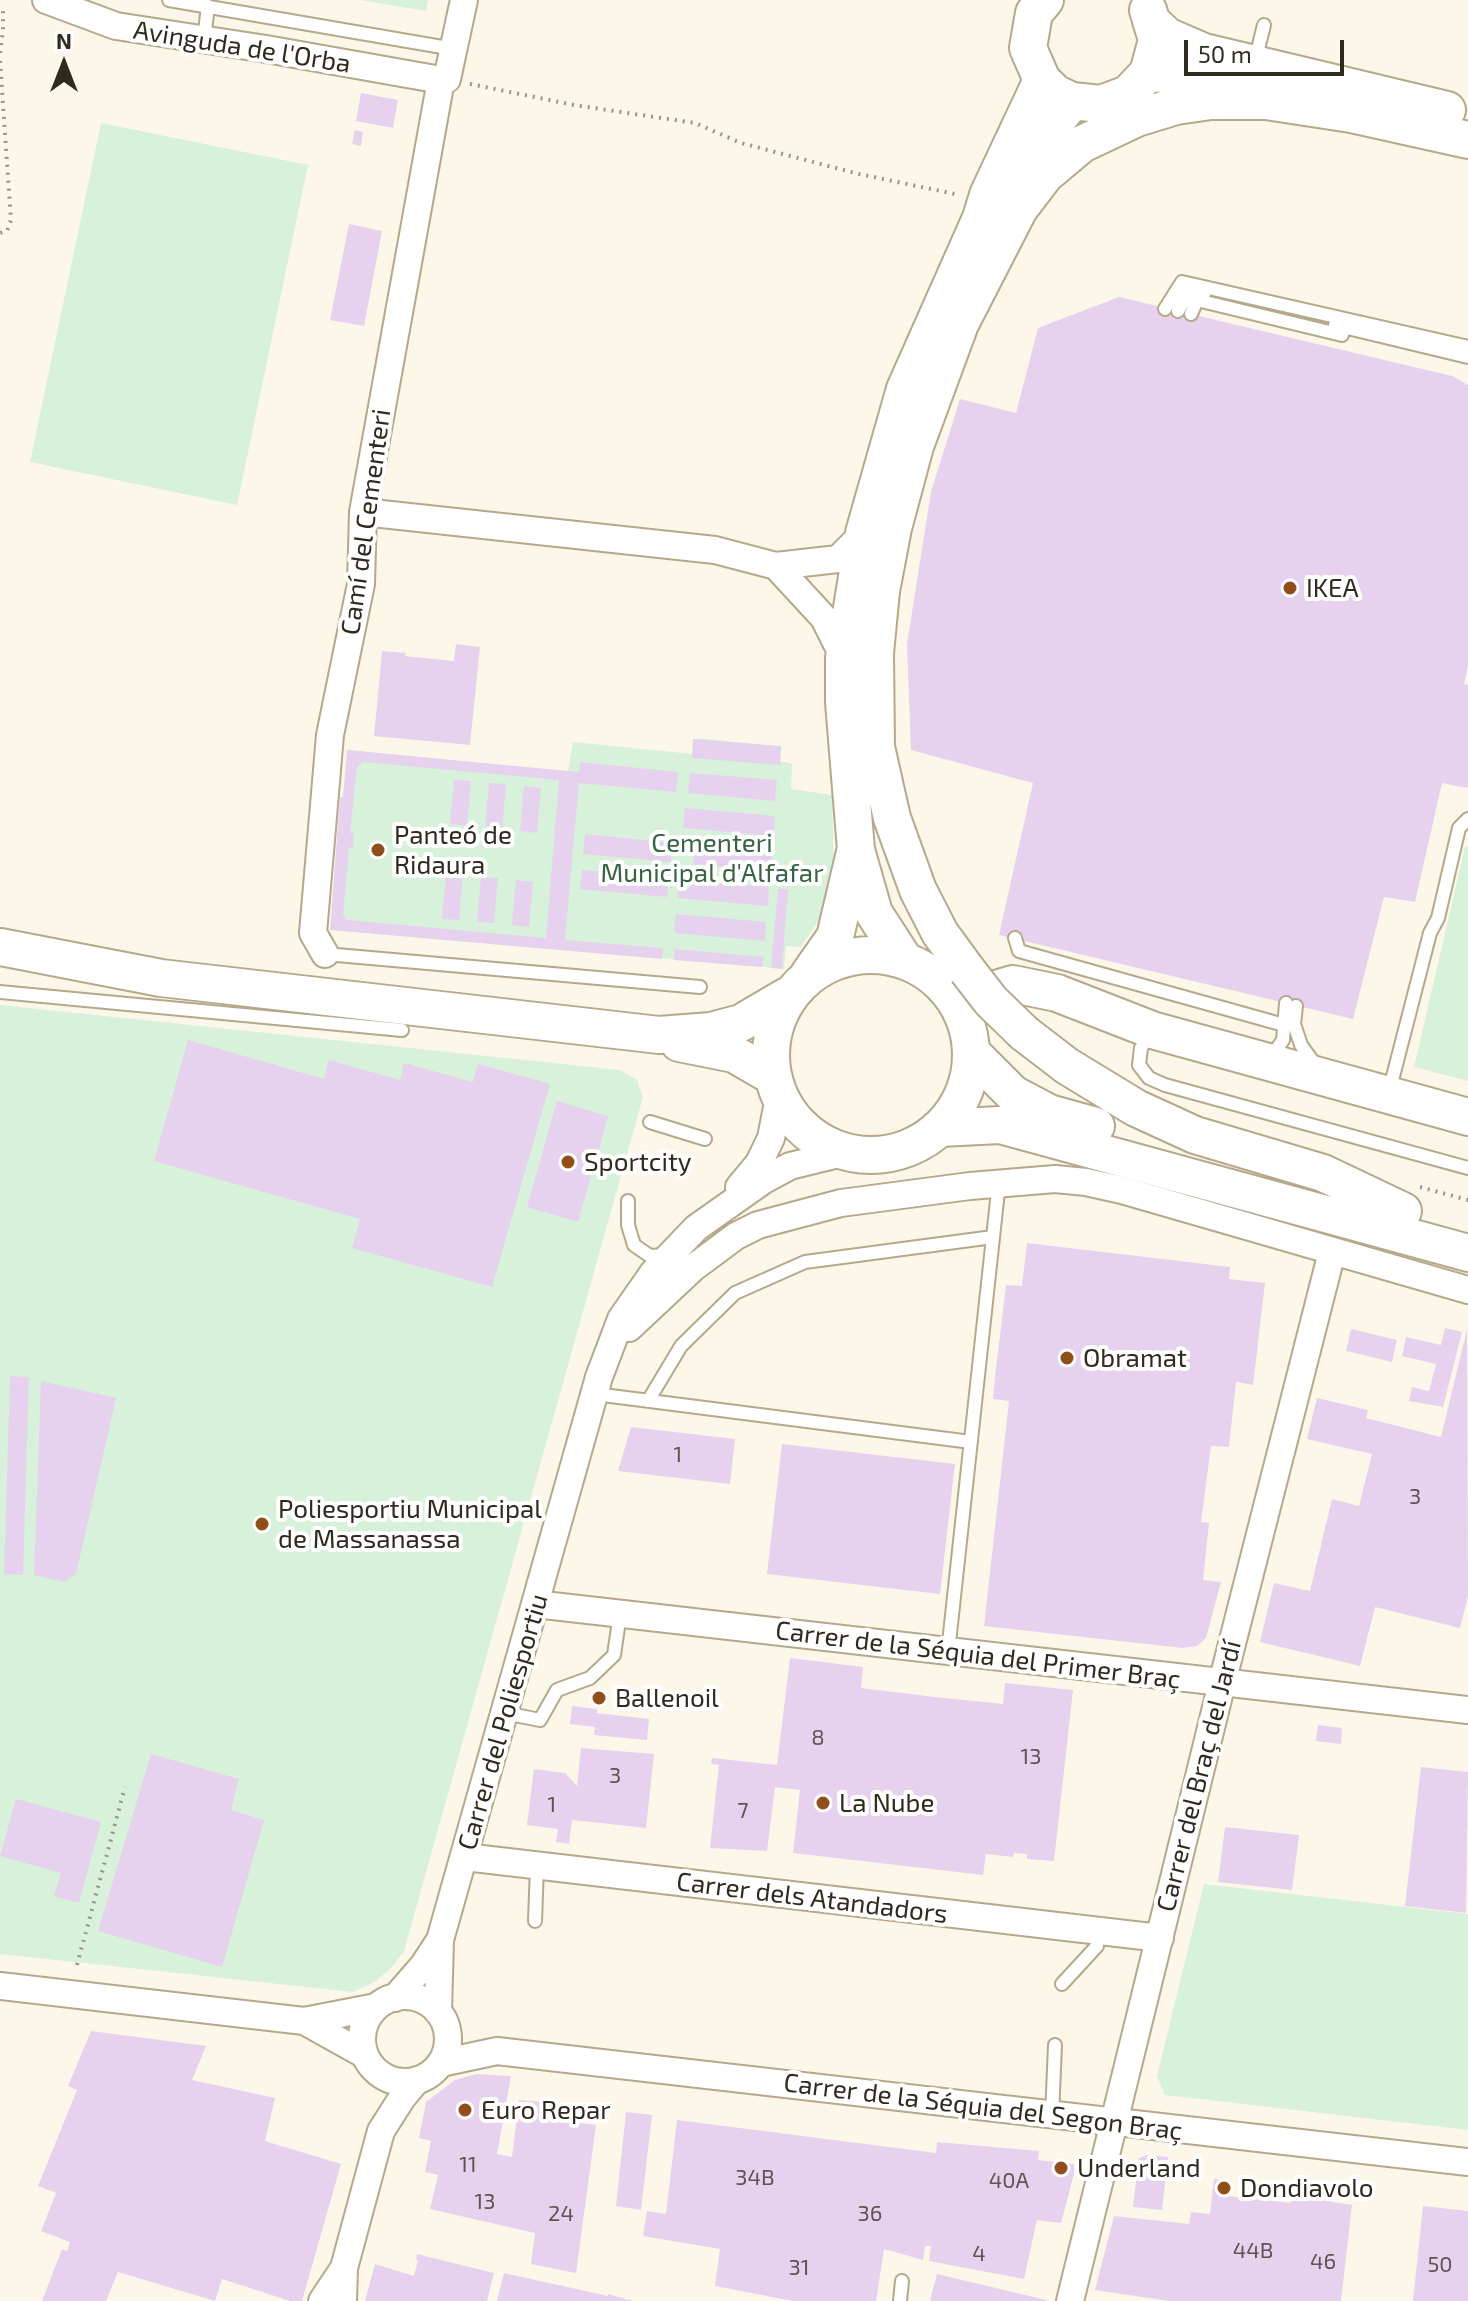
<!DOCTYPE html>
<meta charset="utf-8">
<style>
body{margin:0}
#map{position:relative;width:1468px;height:2301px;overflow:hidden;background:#fdf7ea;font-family:"Exo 2",sans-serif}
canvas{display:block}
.north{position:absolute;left:24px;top:24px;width:80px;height:80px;-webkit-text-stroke:6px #fff;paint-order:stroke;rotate:0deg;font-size:22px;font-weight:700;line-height:32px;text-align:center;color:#302a1e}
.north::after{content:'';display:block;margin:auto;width:28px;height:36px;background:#302a1e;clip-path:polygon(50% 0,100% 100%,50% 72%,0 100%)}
.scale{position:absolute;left:1184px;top:40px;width:160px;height:36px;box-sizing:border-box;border:4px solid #302a1e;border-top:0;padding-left:10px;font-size:24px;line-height:28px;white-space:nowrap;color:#302a1e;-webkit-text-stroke:6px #fff;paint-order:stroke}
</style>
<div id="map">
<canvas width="1468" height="2301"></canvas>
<div class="north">N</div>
<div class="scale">50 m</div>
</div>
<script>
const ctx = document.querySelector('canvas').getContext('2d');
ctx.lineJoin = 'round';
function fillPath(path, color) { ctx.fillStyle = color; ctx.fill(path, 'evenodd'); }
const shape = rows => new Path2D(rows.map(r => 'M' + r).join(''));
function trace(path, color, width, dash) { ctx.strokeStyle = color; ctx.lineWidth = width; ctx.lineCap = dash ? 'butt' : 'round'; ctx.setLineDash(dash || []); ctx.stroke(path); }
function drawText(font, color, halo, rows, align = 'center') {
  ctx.font = font + ' "Exo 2",sans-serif'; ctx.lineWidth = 8; ctx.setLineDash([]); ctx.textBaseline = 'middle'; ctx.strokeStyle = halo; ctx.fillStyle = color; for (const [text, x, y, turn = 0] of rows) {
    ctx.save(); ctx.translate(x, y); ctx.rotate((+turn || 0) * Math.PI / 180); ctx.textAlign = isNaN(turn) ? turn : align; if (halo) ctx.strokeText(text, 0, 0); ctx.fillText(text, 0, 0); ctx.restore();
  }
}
fillPath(shape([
 [360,0,428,0,426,11],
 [101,123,308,165,237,505,30,462],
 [697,738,781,747,780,761,792,764,791,789,832,795,834,868,831,901,801,947,786,946,784,969,334,929,349,750,568,772,573,742,693,754],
 [1465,847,1468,847,1468,1081,1414,1067],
 [0,1005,620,1070,637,1080,643,1097,404,1951,392,1967,376,1981,353,1992,0,1954],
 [1204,1884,1468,1914,1468,2130,1165,2095,1157,2076]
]), '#d7f1db');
fillPath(shape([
 [361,93,398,100,393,128,356,121],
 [355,130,363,132,361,146,352,144],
 [349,224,382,231,364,326,330,320],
 [1119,297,1452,376,1468,385,1468,666,1464,684,1468,685,1468,786,1467,788,1442,783,1415,902,1384,897,1353,1019,999,935,1033,783,911,750,907,644,931,492,960,399,1016,413,1038,328],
 [456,644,480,647,470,745,374,736,382,651,406,653,405,656,454,661],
 [693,739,781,746,780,765,692,758],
 [347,750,579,772,580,762,678,772,676,792,579,783,565,940,663,948,662,959,330,930,340,797,343,797],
 [363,762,559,780,546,938,347,920,343,914,349,848,353,848,354,833,350,833,357,767],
 [690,773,777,780,775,801,688,793],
 [454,780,471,781,467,826,450,824],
 [489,783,506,784,502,829,485,828],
 [524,786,541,788,537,833,520,831],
 [685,808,775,816,774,836,683,828],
 [585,834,672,843,671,862,583,854],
 [682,843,772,851,771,871,693,864,694,854,681,853],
 [582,870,669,878,667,897,580,889],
 [446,874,463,875,459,920,442,919],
 [481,877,498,878,494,923,477,922],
 [516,880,533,882,529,927,512,925],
 [690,880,769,887,768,906,677,898,678,888,690,889],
 [778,889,788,889,782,969,771,968],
 [676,914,766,922,765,941,674,933],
 [675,949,764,957,762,967,674,960],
 [188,1040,324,1079,329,1060,400,1080,404,1063,473,1082,478,1064,550,1084,492,1287,352,1248,360,1219,154,1161],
 [557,1101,608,1116,578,1222,527,1207],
 [1027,1243,1230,1267,1229,1279,1265,1283,1253,1385,1236,1382,1229,1447,1211,1446,1201,1522,1209,1523,1203,1580,1221,1582,1206,1638,1197,1646,1183,1648,984,1626,1009,1401,993,1399,995,1377,1006,1285,1022,1286],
 [1445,1328,1462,1332,1443,1407,1409,1401,1412,1387,1429,1391,1436,1364,1402,1356,1406,1337,1441,1345],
 [1351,1329,1397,1340,1392,1362,1346,1351],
 [1467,1329,1468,1596,1460,1628,1375,1607,1360,1666,1260,1642,1274,1583,1310,1591,1332,1499,1359,1506,1372,1454,1307,1439,1317,1398,1368,1410,1366,1418,1441,1437],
 [10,1376,29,1377,23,1575,4,1574],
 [41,1381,116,1398,76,1574,64,1582,34,1575],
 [631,1427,735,1439,730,1484,618,1471],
 [782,1444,955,1464,940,1594,767,1574],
 [790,1658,863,1667,861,1688,935,1697,1003,1704,1005,1683,1073,1690,1054,1861,1027,1859,1027,1854,1014,1853,1013,1857,986,1854,983,1875,793,1853,800,1790,775,1787,767,1851,710,1848,719,1765,711,1764,712,1758,777,1765],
 [572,1706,597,1709,597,1713,649,1719,647,1740,594,1735,595,1727,570,1724],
 [1318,1725,1342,1728,1341,1744,1316,1741],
 [581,1748,654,1754,646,1828,572,1820,569,1844,556,1842,558,1829,527,1825,534,1769,565,1773,577,1786],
 [151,1754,239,1779,231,1810,264,1820,222,1967,98,1931],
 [1421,1767,1468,1772,1466,1913,1405,1906],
 [16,1799,101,1822,79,1903,54,1896,61,1873,0,1856],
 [1225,1827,1299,1835,1292,1890,1218,1882],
 [91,2031,206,2046,192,2080,275,2098,265,2141,341,2164,302,2301,290,2301,222,2279,215,2301,118,2272,106,2301,42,2301,62,2249,67,2251,70,2242,41,2231,56,2193,38,2186,77,2090,68,2086],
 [476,2074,511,2076,497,2154,512,2157,519,2100,553,2103,550,2119,596,2125,576,2273,531,2264,535,2233,430,2209,438,2175,425,2172,431,2141,419,2138,426,2102,455,2080],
 [626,2112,652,2115,641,2210,616,2206],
 [677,2120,936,2153,937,2142,1039,2151,1038,2160,1074,2164,1074,2174,1061,2223,1037,2220,1024,2279,929,2261,931,2246,925,2246,923,2260,884,2249,876,2301,793,2301,715,2286,720,2249,643,2236,647,2211,666,2214],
 [1147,2155,1168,2157,1162,2210,1133,2207,1139,2158],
 [1214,2179,1229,2181,1227,2196,1291,2203,1293,2186,1308,2187,1307,2198,1352,2205,1341,2301,1169,2301,1095,2290,1114,2216,1189,2224,1191,2212,1210,2214],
 [1423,2206,1468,2211,1468,2301,1413,2301],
 [417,2254,494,2273,487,2301,365,2301,375,2264,414,2276,418,2261,416,2260],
 [504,2273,608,2296,608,2294,633,2301,497,2301],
 [937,2274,1046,2300,1046,2301,930,2301]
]), '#e6d2ee');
const lane = shape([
 [169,0,454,49],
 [204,39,208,6],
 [1255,61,1264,25],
 [1165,309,1182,282,1468,347],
 [1178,311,1190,291,1204,294],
 [1191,314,1197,300,1342,335],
 [1335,325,1468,357],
 [1015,938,1019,951,1284,1025],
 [325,954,700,987],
 [0,992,402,1030],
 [1296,1006,1294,1024,1301,1045,1316,1066],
 [1150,1033,1141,1048,1139,1065,1149,1078,1165,1085,1468,1168],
 [1269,1060,1283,1040,1286,1003],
 [1389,1092,1430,933,1438,918,1459,828,1468,819],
 [650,1122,705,1139],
 [628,1201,628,1225,634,1245,650,1256,665,1255],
 [595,1394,971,1442],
 [648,1401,681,1346,735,1293,805,1262,993,1237],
 [948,1652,999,1182],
 [505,1713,540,1720,557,1690,590,1678,614,1655,620,1614],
 [535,1921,537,1866],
 [1062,1984,1097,1946,1098,1931],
 [1052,2116,1055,2045],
 [900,2301,902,2281]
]);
const street = shape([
 [46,0,116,26,266,49,441,80],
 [363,512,715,550,776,566,838,559,864,533],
 [776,566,824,618,844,658],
 [325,954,313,933,330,735,361,584,363,512,441,80,447,79,464,0],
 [739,1187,759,1163,771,1138,779,1097],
 [629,1328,693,1268,736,1236,758,1225,841,1203,970,1186,1055,1179,1086,1182,1122,1190,1468,1290],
 [535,1604,1468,1710],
 [465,1857,1160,1938],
 [0,1986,304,2021,376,2007],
 '362 2039a43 43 0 1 1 86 0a43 43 0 1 1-86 0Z',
 [395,1998,423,1966,440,1940,599,1377,621,1319,653,1273,696,1228,764,1180,790,1166,847,1152],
 [438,2012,440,1940],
 [304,2021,365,2055],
 [441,2063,497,2051,1468,2162],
 [322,2301,344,2268],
 [343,2301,344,2268,381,2131,402,2098,417,2080],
 [1070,2301,1222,1683,1332,1252]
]);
const secondary = shape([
 [1045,0,1034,13,1028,48,1042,80,1055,93,1072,101,1101,104,1128,94,1148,73,1157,40,1148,10],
 [1151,21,1167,36,1204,52,1447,110],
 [1148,73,1227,78,1242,81],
 [1012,179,1072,101],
 [0,947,161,978,659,1035,711,1031,741,1023,787,996],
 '771 1055a100 100 0 1 1 200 0a100 100 0 1 1-200 0Z',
 [905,961,874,913,856,850,844,702,844,658,864,533,905,389,981,218,988,195,1042,80],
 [967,970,940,933,918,890,892,818,876,747,875,653,881,591,893,528,915,446,960,324,1019,209,1045,175,1082,144,1137,118,1176,106,1211,101,1266,101,1351,114,1468,140],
 [809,974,835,937,855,852],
 [956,1001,1013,984,1057,993,1152,1030,1468,1117],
 [1024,1033,1067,1066,1136,1108,1195,1135,1323,1173,1403,1211],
 [679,1043,734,1054,772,1076],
 [971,1052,1013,1094,1049,1113,1096,1126],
 [940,1128,1000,1125,1468,1253]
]);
trace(lane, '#b6a88a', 16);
trace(street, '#b6a88a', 30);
trace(secondary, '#b6a88a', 40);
trace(shape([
 [0,53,3,31,3,10],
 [0,61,11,220,7,231,0,233],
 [470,84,574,105,695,123,741,143,859,174,960,195],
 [1420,1187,1468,1200],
 [77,1965,125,1787]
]), '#9a9488', 4, [2, 6]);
trace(lane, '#fff', 12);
trace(street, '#fff', 26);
trace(secondary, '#fff', 36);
const secondaryBridge = shape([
 [967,970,991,1001,1024,1033]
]);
trace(secondaryBridge, '#b6a88a', 40, []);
trace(secondaryBridge, '#fff', 36);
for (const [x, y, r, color] of [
 [1290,588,8,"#904e1b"],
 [378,850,8,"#904e1b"],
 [568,1162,8,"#904e1b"],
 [1067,1358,8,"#904e1b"],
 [262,1524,8,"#904e1b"],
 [599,1698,8,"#904e1b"],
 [823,1803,8,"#904e1b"],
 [465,2110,8,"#904e1b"],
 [1061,2168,8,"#904e1b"],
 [1224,2188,8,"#904e1b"]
]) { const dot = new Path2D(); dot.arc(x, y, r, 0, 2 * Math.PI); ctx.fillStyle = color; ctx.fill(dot); trace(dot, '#fff', 3); }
drawText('22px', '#5e5452', null, [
 ["1",678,1455],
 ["3",1415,1497],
 ["8",818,1738],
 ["13",1031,1757],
 ["3",615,1776],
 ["1",552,1805],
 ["7",743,1811],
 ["11",468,2165],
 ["34B",755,2178],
 ["40A",1009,2181],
 ["13",485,2202],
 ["24",561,2214],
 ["36",870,2214],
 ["44B",1253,2251],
 ["4",979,2254],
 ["46",1323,2262],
 ["50",1440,2265],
 ["31",799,2268]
]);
drawText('26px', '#302a1e', '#fff', [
 ["Avinguda de l'Orba",242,47,9],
 ["Camí del Cementeri",366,522,-82],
 ["Carrer de la Séquia del Primer Braç",978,1655,7],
 ["Carrer del Poliesportiu",503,1722,-74],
 ["Carrer del Braç del Jardí",1199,1776,-76],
 ["Carrer dels Atandadors",812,1898,7],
 ["Carrer de la Séquia del Segon Braç",983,2107,7]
]);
drawText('26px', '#302a1e', '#fff', [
 ["IKEA",1306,588],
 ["Panteó de",394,835],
 ["Ridaura",394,865],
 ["Sportcity",584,1162],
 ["Obramat",1083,1358],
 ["Poliesportiu Municipal",278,1509],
 ["de Massanassa",278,1539],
 ["Ballenoil",615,1698],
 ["La Nube",839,1803],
 ["Euro Repar",481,2110],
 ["Underland",1077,2168],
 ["Dondiavolo",1240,2188]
], 'left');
drawText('26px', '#386342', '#fff', [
 ["Cementeri",712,843],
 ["Municipal d'Alfafar",712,873]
]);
</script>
